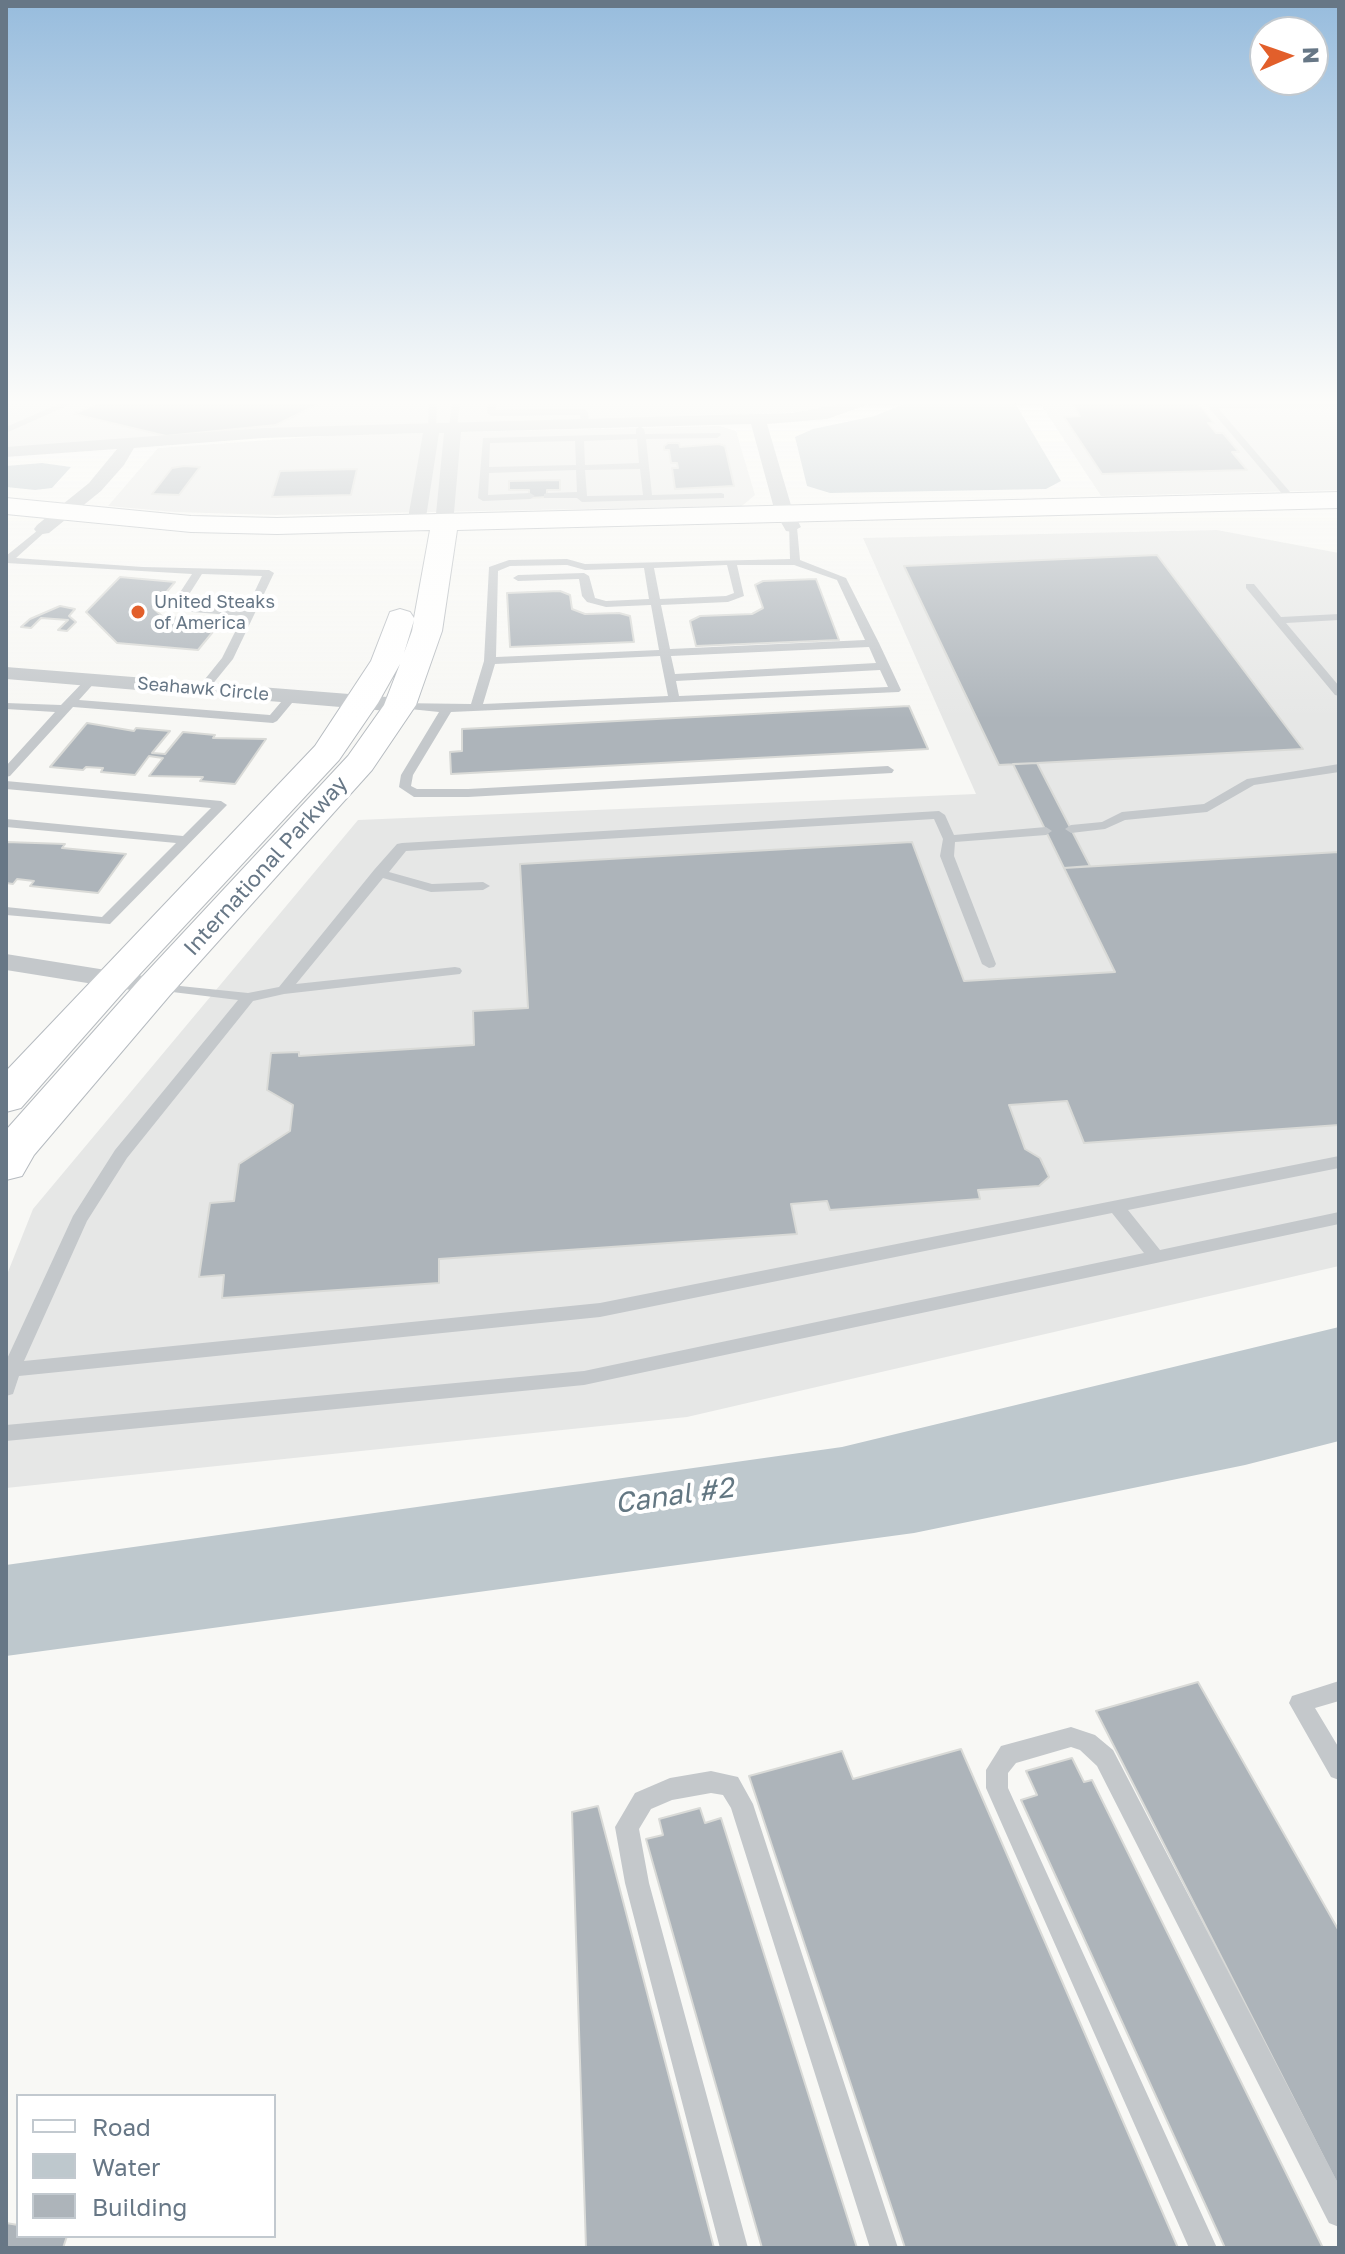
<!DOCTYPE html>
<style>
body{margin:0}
#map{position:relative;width:1345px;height:2254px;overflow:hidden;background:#f8f8f5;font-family:"Golos Text",sans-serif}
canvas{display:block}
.frame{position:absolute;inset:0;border:8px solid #677786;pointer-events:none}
.legend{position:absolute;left:16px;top:2094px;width:260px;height:144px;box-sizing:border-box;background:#fff;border:2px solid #c2c9cf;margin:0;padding:10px 14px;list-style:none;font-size:24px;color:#677786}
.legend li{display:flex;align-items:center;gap:16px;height:40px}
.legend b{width:40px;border:2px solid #c2c9cf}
.north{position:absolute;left:1249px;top:16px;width:80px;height:80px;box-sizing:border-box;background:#fff;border:2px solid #c2c9cf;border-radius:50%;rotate:88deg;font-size:22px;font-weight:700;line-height:32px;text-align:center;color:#677786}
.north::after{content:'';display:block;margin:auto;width:28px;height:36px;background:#e25f2b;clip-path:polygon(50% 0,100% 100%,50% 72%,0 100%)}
</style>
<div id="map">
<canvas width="1345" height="2254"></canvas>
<div class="frame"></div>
<ul class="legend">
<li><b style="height:10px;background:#fff"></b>Road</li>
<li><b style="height:22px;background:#bec8cd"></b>Water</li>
<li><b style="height:22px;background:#adb4ba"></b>Building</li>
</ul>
<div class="north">N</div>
</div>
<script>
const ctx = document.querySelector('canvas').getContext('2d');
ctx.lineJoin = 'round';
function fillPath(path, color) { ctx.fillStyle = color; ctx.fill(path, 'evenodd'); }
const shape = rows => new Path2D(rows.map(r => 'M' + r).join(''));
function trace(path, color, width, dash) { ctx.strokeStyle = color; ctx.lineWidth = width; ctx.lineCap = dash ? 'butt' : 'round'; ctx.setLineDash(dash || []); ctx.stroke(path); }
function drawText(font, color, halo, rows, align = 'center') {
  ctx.font = font + ' "Golos Text",sans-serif'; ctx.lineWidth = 8; ctx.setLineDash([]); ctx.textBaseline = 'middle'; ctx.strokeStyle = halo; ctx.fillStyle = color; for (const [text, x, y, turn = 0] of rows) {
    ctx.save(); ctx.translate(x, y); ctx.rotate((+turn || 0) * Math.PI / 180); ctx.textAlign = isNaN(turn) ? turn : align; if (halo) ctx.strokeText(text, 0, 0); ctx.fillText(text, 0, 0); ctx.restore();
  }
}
fillPath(shape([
 [6,403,849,403,798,412,6,449],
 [1040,403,1339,403,1339,490,1101,496],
 [719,426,736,431,755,495,742,506,274,515,174,512,108,506,158,448,340,435],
 [1217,530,1339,553,1339,1266,687,1417,6,1488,6,1277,33,1209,358,820,976,794,863,538]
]), '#e6e7e6');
fillPath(shape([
 [906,403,1015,403,1061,481,1046,489,830,493,807,486,795,437,813,429,875,416],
 [42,463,71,467,52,488,35,490,6,487,6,466],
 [1339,1327,1339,1441,1245,1465,914,1533,6,1656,6,1565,842,1447]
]), '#bec8cd');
const building = shape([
 [98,403,321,403,276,425,166,436,74,414,98,403],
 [1072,403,1198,403,1214,423,1208,423,1216,433,1223,433,1239,452,1232,452,1247,470,1102,474,1064,417,1080,416,1072,403],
 [668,443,679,443,680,447,719,444,725,446,734,486,675,489,672,468,678,468,677,463,671,463,669,450,664,450,664,446,668,443],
 [184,466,200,467,179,495,152,494,172,468,184,466],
 [357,469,351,495,272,497,280,471,357,469],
 [560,480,560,490,547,490,547,497,529,498,529,490,509,490,509,481,560,480],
 [1157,555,1303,749,999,765,904,566,1157,555],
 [120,577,175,582,153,608,162,616,221,622,198,650,117,643,86,612,120,577],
 [816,579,839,640,696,646,690,621,700,616,752,614,763,608,755,585,763,581,816,579],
 [560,591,570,595,572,609,585,614,619,613,630,616,634,642,510,647,507,593,560,591],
 [60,606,75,609,69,616,76,622,67,631,58,630,68,620,41,618,31,628,21,627,30,619,60,606],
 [909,706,928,749,451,774,450,752,462,751,462,729,909,706],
 [87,723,134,731,136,728,170,731,152,753,165,754,183,732,215,735,213,738,266,739,235,784,200,781,203,777,149,776,163,758,149,756,135,775,101,772,103,768,86,767,83,770,50,767,87,723],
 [1037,763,1090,866,1064,868,1013,764,1037,763],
 [6,842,65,844,62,848,126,854,98,893,30,886,34,881,17,879,13,884,6,883,6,842],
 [912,842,964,981,1115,972,1064,868,1339,852,1339,1125,1084,1143,1067,1101,1009,1105,1025,1149,1040,1158,1049,1177,1039,1186,978,1190,980,1199,830,1210,827,1201,791,1204,797,1234,439,1259,439,1283,222,1298,224,1275,199,1277,210,1203,234,1201,239,1164,290,1131,293,1105,267,1090,271,1053,299,1052,299,1056,474,1045,473,1011,528,1008,520,864,912,842],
 [1198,1682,1339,1931,1339,2188,1096,1711,1198,1682],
 [961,1749,1178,2248,905,2248,749,1776,842,1751,853,1779,961,1749],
 [1072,1758,1084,1782,1092,1780,1323,2248,1225,2248,1021,1800,1037,1795,1026,1771,1072,1758],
 [598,1806,714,2248,586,2248,572,1812,598,1806],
 [700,1808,705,1823,721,1818,857,2248,762,2248,646,1839,663,1835,659,1819,700,1808],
 [6,2223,18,2225,18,2236,67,2236,63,2248,6,2248,6,2223]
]);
fillPath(building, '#adb4ba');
trace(building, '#d9dad7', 2);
const secondary = shape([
 [1339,492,1339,508,457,530,442,631,416,705,372,770,170,995,34,1155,22,1176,6,1180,6,1130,142,977,348,756,384,705,400,664,378,703,339,760,125,990,21,1108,6,1112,6,1071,315,746,371,661,390,612,400,609,410,612,414,618,430,530,277,534,191,532,6,514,6,498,191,516,277,518,1339,492],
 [414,620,412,631,404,653,414,620]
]);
trace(secondary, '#b6bbc0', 2);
fillPath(shape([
 [61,403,73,403,6,433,6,427,61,403],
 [429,403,437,403,436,427,432,430,428,427,429,403],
 [452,403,460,403,457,427,453,430,449,427,452,403],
 [488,403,496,403,496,410,584,409,588,412,589,425,582,427,580,415,491,416,487,413,488,403],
 [1205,403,1339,403,1339,407,1218,408,1296,499,1296,503,1290,503,1205,403],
 [640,426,644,429,645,434,720,433,721,435,717,438,646,439,652,495,721,493,724,494,724,498,582,502,577,498,544,498,544,494,547,493,577,492,576,470,489,473,488,495,530,493,535,496,530,499,483,501,478,498,483,438,636,434,636,429,640,426],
 [637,439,639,463,585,465,584,441,637,439],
 [575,441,576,465,489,467,490,443,575,441],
 [640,469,643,495,587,496,585,470,640,469],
 [789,525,797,527,800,560,846,578,879,643,901,690,899,692,451,712,413,775,411,786,417,789,468,789,888,766,894,770,892,773,468,797,414,797,399,787,401,775,439,712,400,708,394,705,396,703,471,704,484,661,489,567,509,560,567,559,585,564,790,559,789,525],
 [567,565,585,570,644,568,649,599,606,601,595,598,589,576,584,573,518,575,513,578,518,581,579,579,582,596,587,602,606,607,651,605,659,650,496,657,498,571,510,566,567,565],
 [727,565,734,593,726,596,660,599,654,568,727,565],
 [737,565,794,565,837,580,865,640,670,649,661,605,728,602,744,596,737,565],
 [869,647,876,663,675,674,671,656,869,647],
 [660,656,668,696,483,704,495,664,660,656],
 [880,670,888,687,679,696,676,681,880,670],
 [43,526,48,529,46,531,16,558,143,567,269,570,274,573,233,659,207,691,203,692,197,689,222,658,243,616,192,612,177,597,192,574,6,563,6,556,43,526],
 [202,574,262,576,246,610,199,607,188,596,202,574],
 [1246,584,1254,584,1281,617,1339,614,1339,620,1286,623,1339,686,1339,696,1335,695,1246,588,1246,584],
 [91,677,97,680,79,700,270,715,287,695,297,697,277,721,273,723,73,707,10,776,6,777,6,766,55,712,6,709,6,703,61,705,87,678,91,677],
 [1339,764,1339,772,1254,785,1207,812,1125,820,1105,829,1071,833,1065,829,1071,825,1102,822,1122,812,1204,804,1247,779,1339,764],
 [6,781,221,801,227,805,110,924,6,915,6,907,102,917,176,843,6,827,6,819,183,836,211,808,6,789,6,781],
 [939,811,945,815,954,835,1046,827,1052,831,1046,835,955,842,954,856,996,964,994,967,989,968,982,964,940,856,943,839,934,819,406,851,389,872,432,884,483,882,490,886,483,890,431,892,383,878,296,984,455,967,460,968,462,971,460,974,284,994,253,1001,127,1158,87,1221,24,1361,600,1303,1339,1156,1339,1168,1128,1210,1160,1250,1339,1212,1339,1224,584,1385,6,1441,6,1425,584,1371,1144,1253,1112,1213,600,1317,19,1376,13,1394,6,1396,6,1361,73,1216,115,1150,238,1000,156,990,151,989,149,986,151,983,248,993,279,987,374,870,397,844,402,843,939,811],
 [1339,1681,1339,1701,1315,1708,1339,1748,1339,1780,1331,1777,1289,1703,1292,1696,1339,1681],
 [1071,1727,1095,1735,1113,1750,1339,2185,1339,2227,1329,2223,1097,1766,1080,1750,1071,1747,1016,1763,1008,1773,1008,1788,1217,2248,1189,2248,986,1788,986,1770,1001,1746,1071,1727],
 [711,1771,738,1777,753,1804,898,2248,870,2248,731,1808,723,1795,711,1793,672,1800,651,1809,639,1829,649,1883,748,2248,720,2248,625,1883,615,1827,635,1793,670,1778,711,1771]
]), '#c4c8cb');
fillPath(shape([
 [846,403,872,403,827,419,767,424,793,512,801,527,792,532,786,531,775,512,751,424,461,432,453,524,444,529,435,524,444,433,439,433,425,524,416,529,407,524,423,433,263,438,134,448,124,465,101,491,49,533,43,534,37,533,34,529,37,525,89,483,117,449,6,457,6,447,263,428,792,413,846,403],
 [6,667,400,698,411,705,400,712,6,679,6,667],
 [6,954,156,978,166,980,170,986,166,992,156,994,6,970,6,954]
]), '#c4c8cb');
fillPath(secondary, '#fff');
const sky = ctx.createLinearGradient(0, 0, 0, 719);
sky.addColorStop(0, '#97bcdd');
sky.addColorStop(0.56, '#fcfcfa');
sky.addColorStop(1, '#fcfcfa00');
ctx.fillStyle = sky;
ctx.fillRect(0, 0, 1345, 719);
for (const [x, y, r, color] of [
 [138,612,8,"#e25f2b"]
]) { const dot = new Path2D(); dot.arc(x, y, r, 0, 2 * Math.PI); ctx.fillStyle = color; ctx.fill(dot); trace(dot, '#fff', 3); }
drawText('18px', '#677786', '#fff', [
 ["United Steaks",154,602],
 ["of America",154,623]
], 'left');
drawText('18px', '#677786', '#fff', [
 ["Seahawk Circle",203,689,5]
]);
drawText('22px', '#677786', '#fff', [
 ["International Parkway",266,866,-48]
]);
drawText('italic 28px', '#637782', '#fff', [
 ["Canal #2",674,1496,-8]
]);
</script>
